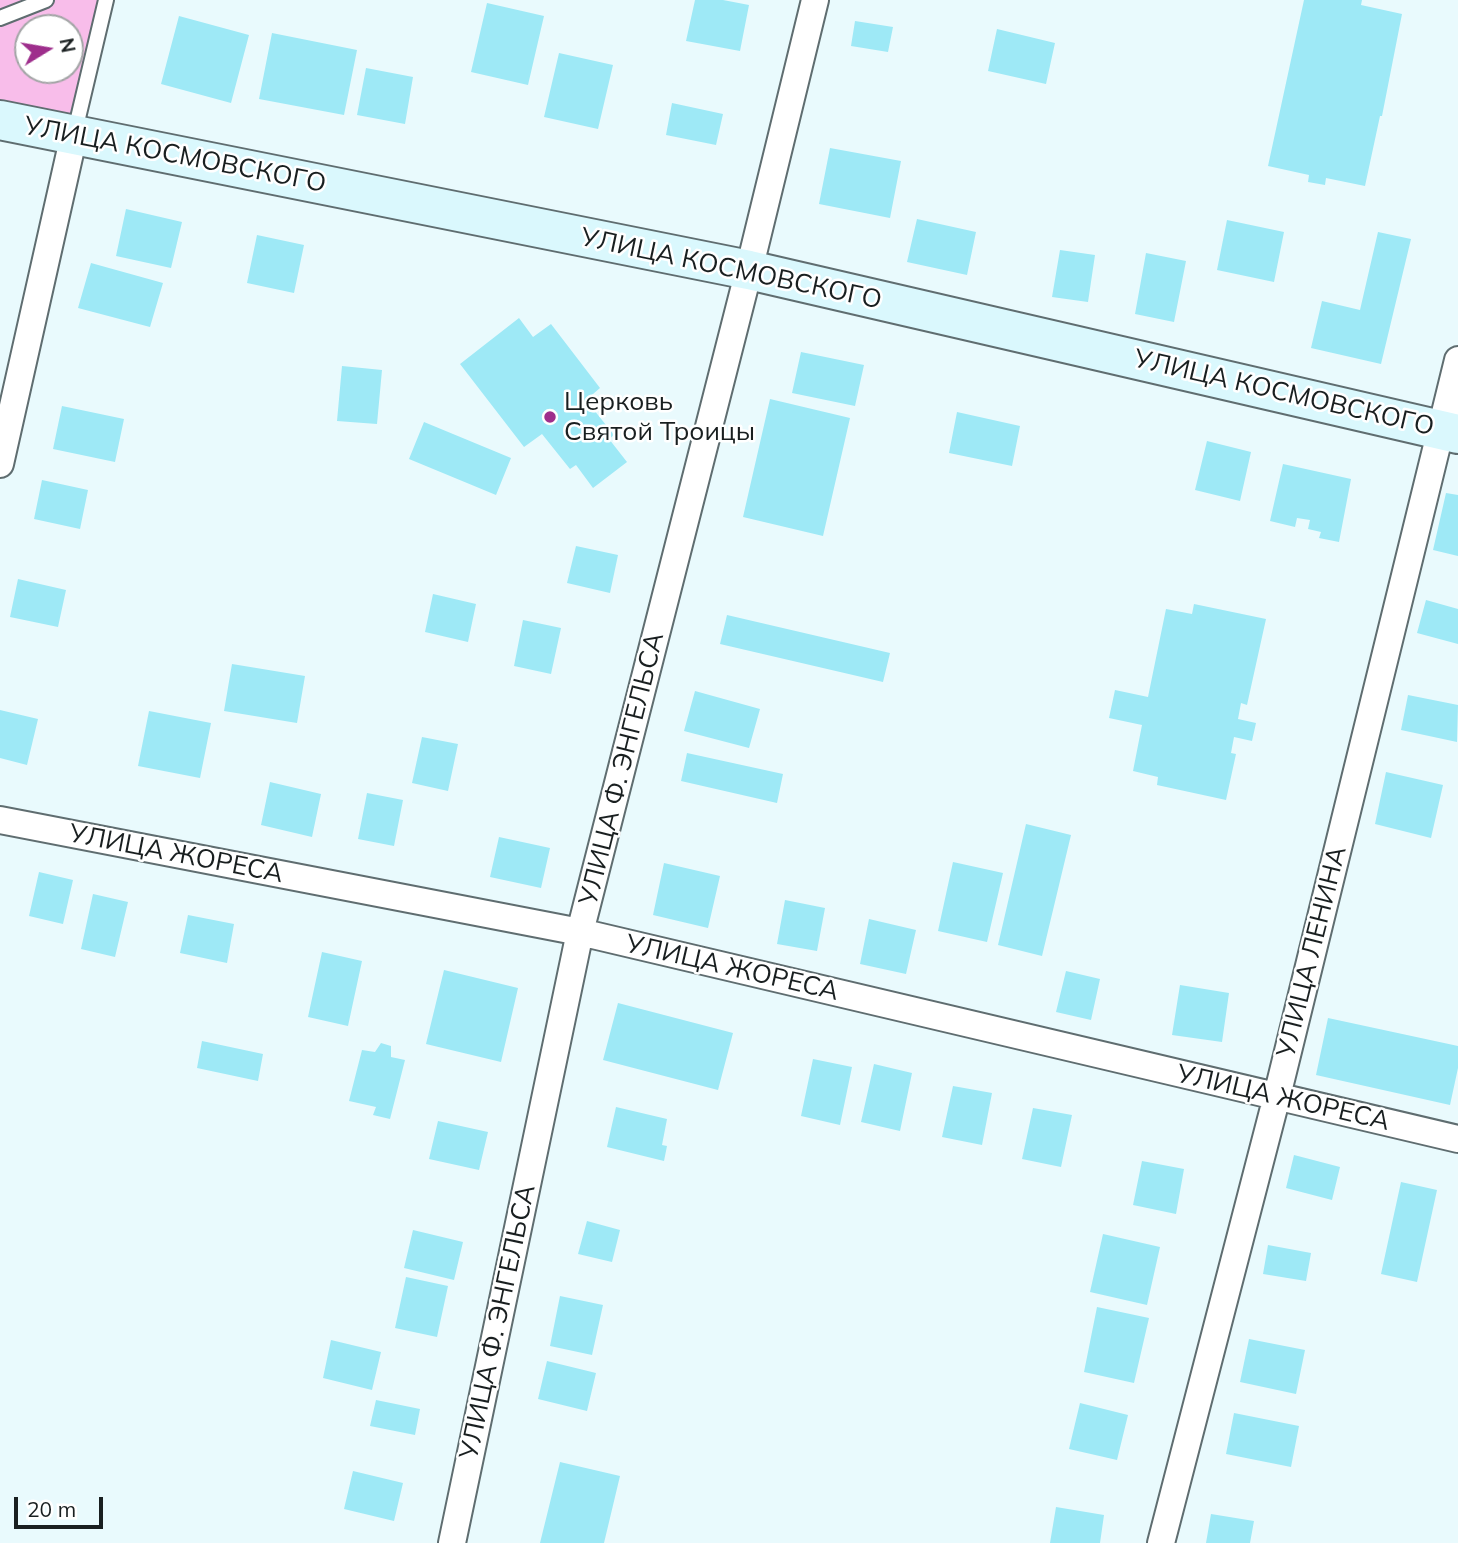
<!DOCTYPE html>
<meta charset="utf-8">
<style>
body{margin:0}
#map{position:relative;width:1458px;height:1543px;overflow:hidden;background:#e9fafd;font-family:Mulish,sans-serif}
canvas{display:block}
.north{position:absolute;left:14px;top:14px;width:70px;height:70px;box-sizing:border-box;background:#fff;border:2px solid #a3a5a6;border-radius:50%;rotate:79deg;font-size:19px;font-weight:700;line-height:28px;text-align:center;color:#191f20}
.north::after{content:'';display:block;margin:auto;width:24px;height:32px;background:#9e2e8c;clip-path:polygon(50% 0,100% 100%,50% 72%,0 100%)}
.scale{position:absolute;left:14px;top:1497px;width:89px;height:32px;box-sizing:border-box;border:4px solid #191f20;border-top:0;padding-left:9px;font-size:21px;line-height:24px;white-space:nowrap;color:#191f20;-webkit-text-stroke:5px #fff;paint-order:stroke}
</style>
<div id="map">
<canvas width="1458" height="1543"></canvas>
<div class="north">N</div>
<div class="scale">20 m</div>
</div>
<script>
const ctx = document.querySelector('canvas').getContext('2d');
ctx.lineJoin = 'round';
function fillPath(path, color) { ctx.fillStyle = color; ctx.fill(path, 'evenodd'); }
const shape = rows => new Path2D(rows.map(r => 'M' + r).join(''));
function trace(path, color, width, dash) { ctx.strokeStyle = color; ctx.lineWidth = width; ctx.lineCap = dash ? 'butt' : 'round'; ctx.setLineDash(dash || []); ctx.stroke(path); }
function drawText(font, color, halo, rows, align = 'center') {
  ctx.font = font + ' Mulish,sans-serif'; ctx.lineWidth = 5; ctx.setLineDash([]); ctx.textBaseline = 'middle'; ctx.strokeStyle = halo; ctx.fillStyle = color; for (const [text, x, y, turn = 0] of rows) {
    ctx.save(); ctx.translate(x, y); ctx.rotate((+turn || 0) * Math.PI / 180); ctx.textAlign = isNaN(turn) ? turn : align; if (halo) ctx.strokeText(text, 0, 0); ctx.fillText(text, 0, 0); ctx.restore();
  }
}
fillPath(shape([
 [0,0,106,0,74,135,0,120],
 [28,28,70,28,70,70,28,70]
]), '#f8bdea');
fillPath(shape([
 [695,0,723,0,749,5,740,51,686,41],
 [1304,0,1362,0,1361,5,1402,14,1382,116,1380,116,1365,186,1326,178,1325,185,1308,182,1309,175,1268,166],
 [487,3,544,16,528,85,471,72],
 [179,16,249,35,231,103,161,84],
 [855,21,893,27,888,52,851,46],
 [997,29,1055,43,1046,84,988,71],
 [272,33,357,50,344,115,259,99],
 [559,53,613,65,598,129,544,117],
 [366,68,413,77,405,124,357,115],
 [672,103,723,114,716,145,666,135],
 [830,148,901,161,890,218,819,204],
 [126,209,182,222,171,268,116,256],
 [917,219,976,232,967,275,907,262],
 [1227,220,1284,232,1274,282,1217,270],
 [1378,232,1411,239,1381,364,1311,348,1322,301,1360,310],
 [257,235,304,245,294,293,247,283],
 [1060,250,1095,255,1088,302,1052,297],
 [1146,253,1186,261,1174,322,1135,314],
 [91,263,163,283,150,327,78,308],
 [519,318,533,337,551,324,600,388,586,400,614,435,609,439,627,462,593,488,576,465,570,469,542,434,524,447,460,364],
 [801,352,864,365,855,406,792,393],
 [342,366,382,370,377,424,337,421],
 [770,399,850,418,823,536,743,517],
 [62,406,124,419,115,462,53,449],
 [957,412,1020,426,1012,466,949,453],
 [424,422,511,458,496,495,409,459],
 [1207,441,1251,452,1240,501,1195,490],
 [1283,464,1351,479,1339,542,1319,538,1321,532,1308,529,1310,520,1297,518,1295,527,1270,521],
 [42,480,88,490,80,529,34,519],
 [1446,493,1458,495,1458,556,1433,550],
 [576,546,618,555,610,593,567,583],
 [18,579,66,590,58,627,10,617],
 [433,594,476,604,468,642,425,632],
 [1426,600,1458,609,1458,644,1417,633],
 [1194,604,1266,619,1247,705,1241,703,1238,719,1256,723,1252,741,1234,737,1231,753,1236,754,1226,800,1157,785,1158,777,1133,771,1142,725,1109,718,1115,690,1148,697,1166,609,1192,614],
 [727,615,890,653,883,682,720,644],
 [523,620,561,628,551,674,514,666],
 [232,664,305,676,297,723,224,711],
 [695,691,760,709,749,748,684,731],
 [1408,695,1458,705,1457,742,1401,730],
 [0,710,38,719,27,765,0,758],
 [149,711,211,723,200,778,138,766],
 [422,737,458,744,448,791,412,783],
 [687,753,783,774,777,803,681,781],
 [1386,772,1443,785,1431,838,1375,824],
 [270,782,321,794,312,837,261,825],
 [367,793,403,800,394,846,358,839],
 [1026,824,1071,835,1042,956,998,945],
 [499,837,550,848,541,888,490,877],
 [953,862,1003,873,987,942,938,931],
 [664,863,720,876,708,928,653,915],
 [39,872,73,880,63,924,29,916],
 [93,894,128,902,115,957,81,949],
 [785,900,825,908,817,951,777,944],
 [188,915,234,924,227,963,180,953],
 [869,919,916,930,906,974,860,964],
 [322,952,362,961,348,1026,308,1017],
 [444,970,518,988,501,1062,426,1044],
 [1066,971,1100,979,1091,1020,1056,1012],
 [1180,985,1229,993,1222,1042,1172,1035],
 [618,1003,733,1033,718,1090,603,1060],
 [1328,1018,1458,1046,1458,1068,1450,1105,1316,1075],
 [202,1041,263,1054,258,1081,197,1068],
 [381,1043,391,1046,391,1057,405,1060,390,1119,373,1115,376,1107,349,1101,362,1050,375,1052],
 [813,1059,852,1067,840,1125,801,1116],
 [874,1064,912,1073,900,1131,861,1122],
 [953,1086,992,1093,982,1145,942,1137],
 [616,1107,667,1119,662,1145,667,1146,664,1161,607,1147],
 [1033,1108,1072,1115,1061,1167,1022,1159],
 [438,1121,488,1132,479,1170,429,1159],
 [1294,1155,1340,1167,1332,1200,1286,1188],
 [1142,1161,1184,1169,1176,1214,1133,1205],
 [1401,1182,1437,1190,1417,1282,1381,1274],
 [587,1221,620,1230,612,1262,578,1254],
 [413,1230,463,1242,454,1280,404,1268],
 [1103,1234,1160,1247,1147,1305,1090,1292],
 [1268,1245,1311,1253,1306,1281,1263,1274],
 [406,1277,448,1286,437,1337,395,1328],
 [560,1296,603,1305,592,1355,550,1346],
 [1097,1307,1149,1318,1134,1383,1084,1372],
 [1249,1339,1305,1350,1296,1394,1240,1382],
 [331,1340,381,1352,372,1390,323,1378],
 [547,1361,596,1373,587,1411,538,1399],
 [376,1400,420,1409,415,1435,370,1426],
 [1080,1403,1128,1415,1117,1460,1069,1449],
 [1234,1413,1299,1426,1291,1467,1226,1454],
 [560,1462,620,1476,604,1543,540,1543],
 [353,1471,403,1483,394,1521,344,1509],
 [1056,1507,1104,1515,1100,1543,1050,1543],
 [1211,1514,1254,1521,1250,1543,1206,1543]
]), '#9ee9f6');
const service = shape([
 [0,18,46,0],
 [74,135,106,0]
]);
const minor = shape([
 [0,464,74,135],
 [0,820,580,932,1458,1139],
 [452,1543,580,932,749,270,815,0],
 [1161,1543,1277,1096,1458,360]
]);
const secondary = shape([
 [0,120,749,270,1458,434]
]);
trace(service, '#5f6d70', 18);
trace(minor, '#5f6d70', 30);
trace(secondary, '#5f6d70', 42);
trace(service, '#fff', 14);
trace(minor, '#fff', 26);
trace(secondary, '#daf8fd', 38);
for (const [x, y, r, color] of [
 [550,417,7,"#9e2e8c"]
]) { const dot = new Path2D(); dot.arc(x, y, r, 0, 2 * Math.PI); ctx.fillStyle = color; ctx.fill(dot); trace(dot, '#fff', 2.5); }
drawText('26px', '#191f20', '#fff', [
 ["УЛИЦА КОСМОВСКОГО",175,155,11],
 ["УЛИЦА КОСМОВСКОГО",731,269,12],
 ["УЛИЦА КОСМОВСКОГО",1284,393,13],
 ["УЛИЦА Ф. ЭНГЕЛЬСА",622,769,-76],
 ["УЛИЦА ЖОРЕСА",176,854,11],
 ["УЛИЦА ЛЕНИНА",1312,952,-76],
 ["УЛИЦА ЖОРЕСА",732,968,13],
 ["УЛИЦА ЖОРЕСА",1283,1098,13],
 ["УЛИЦА Ф. ЭНГЕЛЬСА",498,1322,-78]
]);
drawText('26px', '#191f20', '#fff', [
 ["Церковь",564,402],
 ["Святой Троицы",564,432]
], 'left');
</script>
